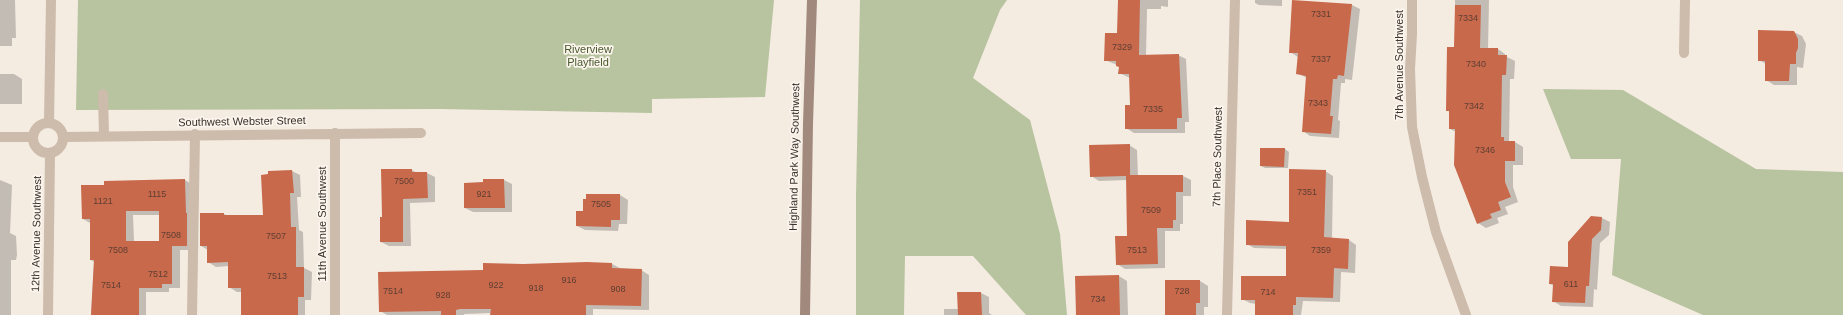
<!DOCTYPE html>
<style>
body{margin:0}
canvas{display:block;background:#f4ebe1}
</style>
<canvas width="1843" height="315"></canvas>
<script>
const ctx = document.querySelector('canvas').getContext('2d');
ctx.lineJoin = 'round';
function fillPath(path, color) { ctx.fillStyle = color; ctx.fill(path, 'evenodd'); }
const shape = rows => new Path2D(rows.map(r => 'M' + r).join(''));
function trace(path, color, width, dash) { ctx.strokeStyle = color; ctx.lineWidth = width; ctx.lineCap = dash ? 'butt' : 'round'; ctx.setLineDash(dash || []); ctx.stroke(path); }
function drawText(font, color, halo, rows, align = 'center') {
  ctx.font = font + ' Helvetica,sans-serif'; ctx.lineWidth = 3.5; ctx.setLineDash([]); ctx.textBaseline = 'middle'; ctx.strokeStyle = halo; ctx.fillStyle = color; for (const [text, x, y, turn = 0] of rows) {
    ctx.save(); ctx.translate(x, y); ctx.rotate((+turn || 0) * Math.PI / 180); ctx.textAlign = isNaN(turn) ? turn : align; if (halo) ctx.strokeText(text, 0, 0); ctx.fillText(text, 0, 0); ctx.restore();
  }
}
fillPath(shape([
 [78,0,774,0,765,97,652,99,652,113,440,109,76,110],
 [860,0,1007,0,1000,10,973,78,1030,120,1060,234,1067,315,1026,315,973,256,905,256,904,315,856,315,856,196],
 [1543,89,1623,90,1756,169,1843,172,1843,315,1703,315,1612,275,1621,159,1571,159]
]), '#b8c4a0');
fillPath(shape([
 [0,0,15,0,16,38,12,38,12,46,0,46],
 [1119,0,1168,0,1168,7,1161,6,1161,9,1147,9,1146,56,1178,55,1186,59,1189,122,1185,122,1185,133,1134,133,1126,128,1131,106,1130,78,1119,73,1120,67,1117,65,1105,60,1118,34],
 [1255,0,1282,0,1282,6,1259,5,1255,3],
 [1455,0,1489,0,1488,49,1498,49,1505,54,1505,56,1515,61,1514,79,1510,79,1509,141,1515,142,1523,147,1523,165,1513,165,1513,187,1518,202,1505,207,1508,214,1497,218,1499,223,1486,228,1478,223,1456,132,1450,129,1450,112,1447,110,1455,48],
 [1352,5,1360,9,1352,80,1345,79,1345,83,1341,83,1338,120,1340,121,1339,138,1310,136,1303,131,1307,78,1297,73,1298,57,1290,52],
 [1794,32,1802,36,1806,44,1803,68,1797,67,1797,85,1774,85,1766,80,1766,64,1759,60],
 [0,74,14,74,22,79,22,104,0,104],
 [1129,145,1137,150,1138,176,1183,176,1191,180,1191,196,1183,196,1183,224,1180,224,1180,231,1165,231,1165,268,1125,269,1117,264,1128,237,1127,180,1099,181,1091,176],
 [1285,149,1289,152,1288,168,1265,168,1261,166],
 [412,170,417,173,427,173,435,177,435,202,410,203,411,246,389,246,381,242,383,218],
 [292,171,300,175,301,197,297,197,299,230,303,232,304,268,312,272,311,300,305,300,305,315,242,315,242,292,237,292,229,287,229,266,216,267,208,262,208,250,201,246,224,214,228,216,264,216],
 [1325,171,1333,176,1332,239,1349,240,1356,245,1355,273,1341,272,1340,302,1303,301,1301,315,1256,315,1256,304,1250,303,1242,299,1287,277,1287,249,1254,248,1247,244,1290,223],
 [0,180,12,185,10,233,16,236,17,255,16,260,11,260,11,315,0,315],
 [185,180,193,185,194,250,180,250,180,288,169,288,169,292,146,292,146,315,91,315,94,262,91,260,90,223,83,219,105,186],
 [133,215,160,215,160,242,134,242],
 [504,180,512,184,512,212,473,212,465,208,484,183],
 [620,195,628,200,627,224,619,224,618,231,585,230,577,226,584,212],
 [1602,218,1610,222,1609,235,1600,243,1597,290,1594,289,1593,307,1561,306,1553,301,1554,286,1550,284,1569,268],
 [612,264,620,268,641,270,649,275,649,310,593,309,593,315,491,315,491,313,464,314,464,315,387,315,380,311,484,271],
 [1119,276,1127,281,1128,315,1077,315],
 [1200,281,1208,286,1208,307,1204,307,1204,315,1166,315],
 [958,293,981,293,989,297,989,313,992,315,944,315,944,309,959,309]
]), '#0003');
fillPath(shape([
 [1118,0,1140,0,1139,55,1179,54,1182,118,1177,118,1177,129,1125,129,1125,105,1130,105,1129,74,1118,74,1119,67,1116,66,1116,61,1104,61,1105,33,1117,33],
 [1292,0,1352,4,1344,76,1338,75,1337,79,1333,79,1330,116,1333,116,1331,134,1302,132,1306,76,1296,74,1298,53,1289,53],
 [1455,5,1481,5,1480,48,1498,48,1498,55,1507,55,1506,75,1502,75,1501,137,1504,137,1504,141,1515,141,1515,161,1505,161,1505,182,1511,197,1498,202,1501,210,1490,214,1492,218,1477,224,1454,165,1455,129,1449,129,1449,111,1446,111,1447,47,1454,47],
 [1758,30,1794,31,1798,39,1798,48,1796,53,1796,64,1790,64,1789,81,1765,81,1765,61,1758,61],
 [1130,144,1130,175,1183,175,1183,192,1176,192,1176,220,1173,220,1173,228,1157,228,1158,264,1116,265,1115,236,1127,236,1126,176,1090,177,1089,145],
 [1260,148,1285,148,1284,167,1260,166],
 [381,169,412,169,412,172,427,172,428,198,403,199,403,242,380,242,380,217,382,217],
 [1289,169,1326,170,1324,237,1349,239,1348,269,1334,268,1333,298,1296,297,1296,305,1293,305,1293,315,1255,315,1255,300,1241,300,1241,276,1286,276,1286,246,1246,245,1246,220,1289,222],
 [292,170,294,193,290,193,291,227,296,227,296,267,304,267,304,297,298,297,298,315,241,315,241,288,228,288,228,262,207,263,207,246,200,246,200,213,224,213,224,215,263,215,261,175,268,174,268,171],
 [185,179,186,213,187,213,187,246,172,246,172,284,162,284,162,288,139,288,139,315,91,315,94,260,90,260,90,219,82,219,81,185,104,185,104,181],
 [126,211,159,211,159,241,126,241],
 [483,179,504,179,505,208,464,208,464,183,483,182],
 [586,194,620,194,620,220,611,220,611,227,576,226,576,211,583,211,583,199,586,199],
 [1591,216,1602,217,1601,230,1592,239,1589,286,1586,286,1585,303,1552,302,1553,284,1549,284,1550,266,1568,267,1568,242],
 [587,262,612,263,612,268,642,269,641,306,586,305,586,315,490,315,491,309,460,309,456,310,456,315,441,315,441,311,379,312,378,272,483,270,483,263,523,264],
 [1119,275,1120,315,1076,315,1075,276],
 [1165,280,1200,280,1200,303,1196,303,1196,315,1165,315],
 [957,292,981,292,982,315,958,315]
]), '#c8694b');
trace(shape([
 [103,94,104,136],
 [192,315,195,134]
]), '#cdbbac', 10);
trace(shape([
 [1412,0,1412,34,1410,69,1412,127,1422,177,1436,232,1466,315],
 [1684,53,1685,0],
 '33 138a15 15 0 1 1 30 0a15 15 0 1 1-30 0Z',
 [49,123,51,0],
 [0,137,33,137],
 [63,137,421,133],
 [48,315,50,153],
 [335,315,335,133],
 [1227,315,1235,0]
]), '#cdbbac', 10);
trace(shape([
 [805,315,808,124,812,0]
]), '#a18a7d', 10);
drawText('9px', '#5e3e33', null, [
 ["7331",1321,15],
 ["7334",1468,19],
 ["7329",1122,48],
 ["7337",1321,60],
 ["7340",1476,65],
 ["7343",1318,104],
 ["7342",1474,107],
 ["7335",1153,110],
 ["7346",1485,151],
 ["7500",404,182],
 ["7351",1307,193],
 ["1115",157,195],
 ["921",484,195],
 ["1121",103,202],
 ["7505",601,205],
 ["7509",1151,211],
 ["7508",171,236],
 ["7507",276,237],
 ["7508",118,251],
 ["7513",1137,251],
 ["7359",1321,251],
 ["7512",158,275],
 ["7513",277,277],
 ["916",569,281],
 ["611",1571,285],
 ["7514",111,286],
 ["922",496,286],
 ["918",536,289],
 ["908",618,290],
 ["7514",393,292],
 ["728",1182,292],
 ["714",1268,293],
 ["928",443,296],
 ["734",1098,300]
]);
drawText('11px', '#4a5a2e', '#fbf5ee', [
 ["Riverview",588,50],
 ["Playfield",588,63]
]);
drawText('11px', '#3b302b', '#fbf5ee', [
 ["7th Avenue Southwest",1400,65,-90],
 ["Southwest Webster Street",242,122,-1],
 ["Highland Park Way Southwest",795,157,-89],
 ["7th Place Southwest",1218,157,-89],
 ["11th Avenue Southwest",323,224,-90],
 ["12th Avenue Southwest",37,234,-89]
]);
</script>
